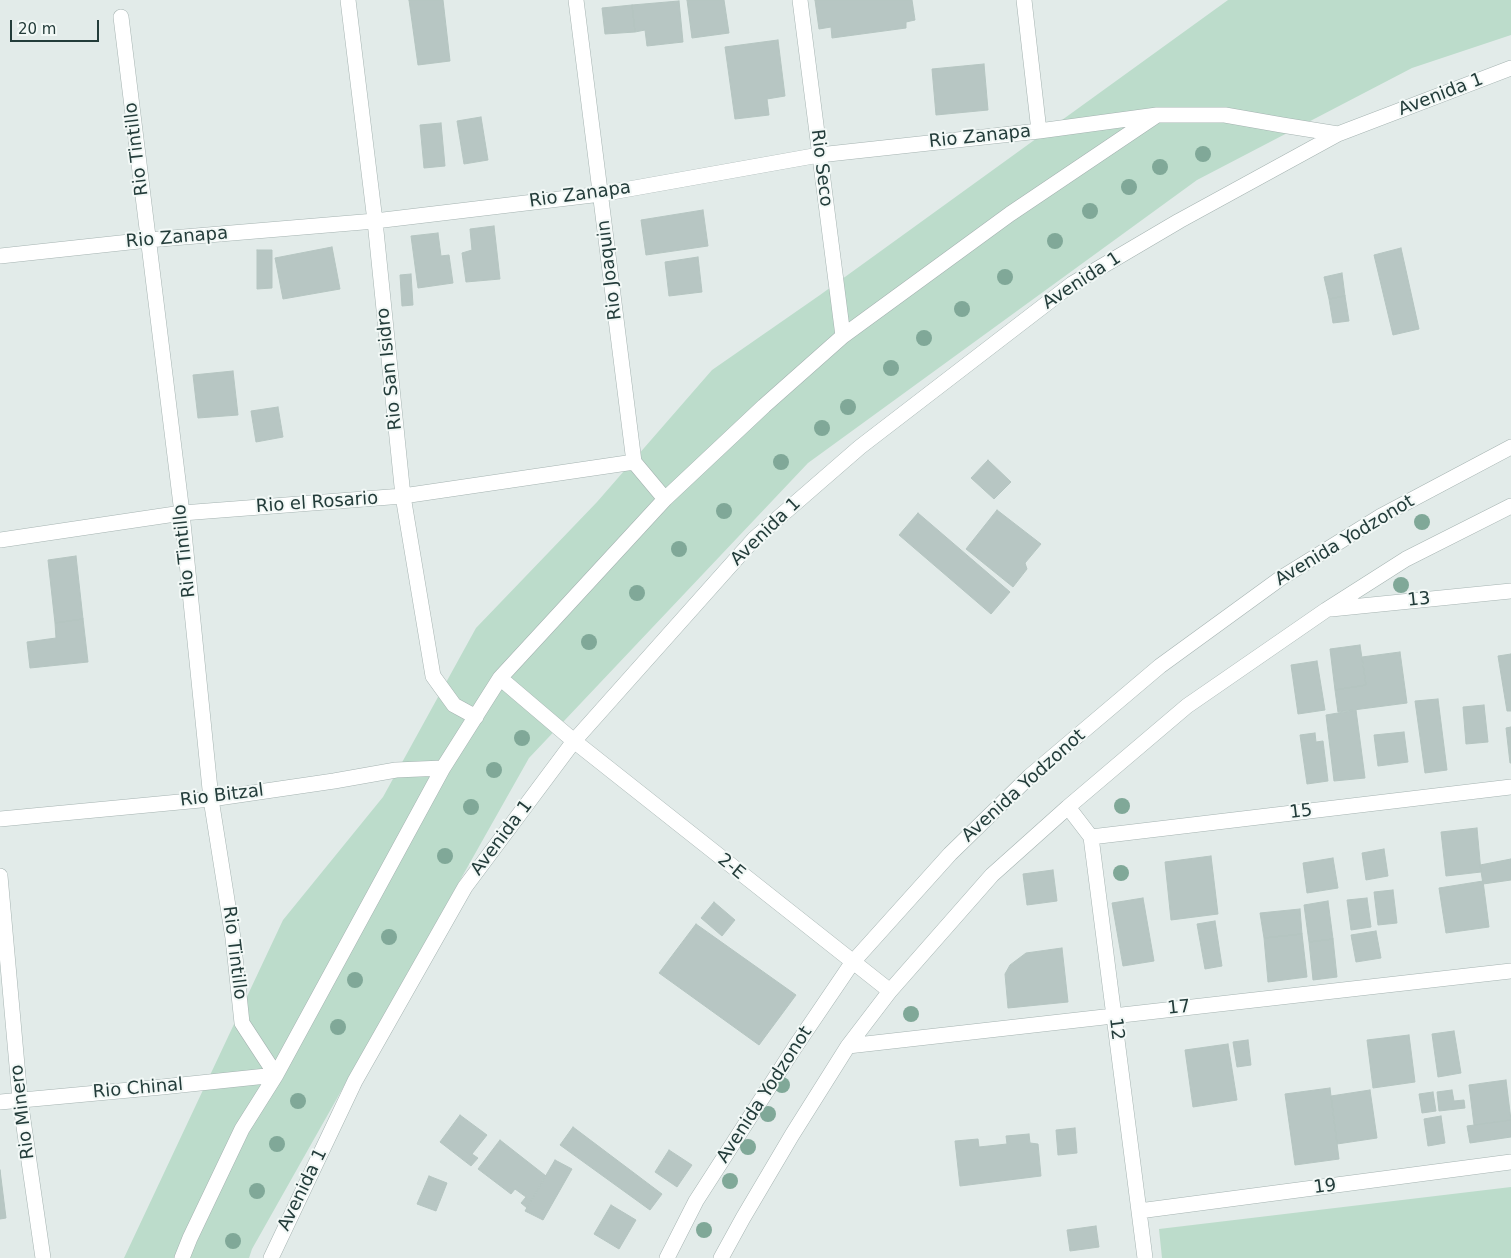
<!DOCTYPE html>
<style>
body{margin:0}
#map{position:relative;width:1511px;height:1258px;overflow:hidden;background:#e2ebe9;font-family:"DejaVu Sans",sans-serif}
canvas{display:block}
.scale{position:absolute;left:10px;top:20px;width:89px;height:22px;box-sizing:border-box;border:2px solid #233c3a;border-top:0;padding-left:6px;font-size:15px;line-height:18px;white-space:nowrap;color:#233c3a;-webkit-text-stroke:4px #f2f8f6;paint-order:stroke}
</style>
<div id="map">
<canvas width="1511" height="1258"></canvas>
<div class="scale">20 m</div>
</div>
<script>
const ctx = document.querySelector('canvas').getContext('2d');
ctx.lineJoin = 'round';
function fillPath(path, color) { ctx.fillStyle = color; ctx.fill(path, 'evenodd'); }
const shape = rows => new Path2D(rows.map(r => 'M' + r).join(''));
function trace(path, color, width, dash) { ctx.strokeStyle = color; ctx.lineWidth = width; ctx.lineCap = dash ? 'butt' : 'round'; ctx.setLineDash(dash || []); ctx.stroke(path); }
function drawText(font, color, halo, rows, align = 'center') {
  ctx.font = font + ' "DejaVu Sans",sans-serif'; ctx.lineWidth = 4; ctx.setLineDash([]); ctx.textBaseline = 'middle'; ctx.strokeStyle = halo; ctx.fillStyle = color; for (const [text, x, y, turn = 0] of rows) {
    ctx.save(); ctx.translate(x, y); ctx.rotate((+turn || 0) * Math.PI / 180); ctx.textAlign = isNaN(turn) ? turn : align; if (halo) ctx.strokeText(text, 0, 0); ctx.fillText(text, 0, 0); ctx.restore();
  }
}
fillPath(shape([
 [1228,0,1511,0,1511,35,1412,68,1197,180,808,463,529,758,252,1249,249,1258,124,1258,283,920,383,797,476,628,597,502,712,370,820,295],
 [1511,1187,1511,1258,1162,1258,1159,1229]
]), '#bcdccb');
const building = shape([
 [409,0,443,0,450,61,418,65,409,0],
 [687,0,724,0,729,33,692,38,687,0],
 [815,0,912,0,915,20,906,22,906,28,832,38,831,27,819,29,815,0],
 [679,1,683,42,647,46,645,30,635,32,632,5,679,1],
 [632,5,635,32,605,34,602,8,632,5],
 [778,40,785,96,767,99,769,115,735,119,725,47,778,40],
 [984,64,988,110,936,115,932,69,984,64],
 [481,117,488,160,464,164,457,121,481,117],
 [441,123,445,166,424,168,420,125,441,123],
 [703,210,708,246,646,255,641,220,703,210],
 [494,226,500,279,466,282,462,253,472,250,470,229,494,226],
 [438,233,441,256,449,255,453,283,418,288,411,236,438,233],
 [332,247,340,289,283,299,275,258,332,247],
 [1401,248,1419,329,1393,335,1374,255,1401,248],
 [257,250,272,250,272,288,257,289,257,250],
 [698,257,702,292,669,296,665,262,698,257],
 [1342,273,1345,296,1329,299,1324,277,1342,273],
 [411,274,413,305,402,306,400,275,411,274],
 [1345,296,1349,321,1333,323,1329,299,1345,296],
 [233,371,238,415,198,418,193,375,233,371],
 [278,407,283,437,256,442,251,411,278,407],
 [988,460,1011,482,994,499,971,478,988,460],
 [997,510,1041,544,1025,563,1027,569,1013,587,966,549,997,510],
 [918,513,1010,592,991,614,899,535,918,513],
 [76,556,83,619,55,623,48,560,76,556],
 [83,619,88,662,30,668,27,642,56,638,55,623,83,619],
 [1360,645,1366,685,1335,690,1330,649,1360,645],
 [1400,652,1407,703,1338,712,1335,690,1366,685,1362,657,1400,652],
 [1511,654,1511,711,1507,711,1498,656,1511,654],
 [1317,661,1325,710,1298,714,1291,665,1317,661],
 [1438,699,1447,770,1425,773,1415,701,1438,699],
 [1484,705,1488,742,1466,744,1463,707,1484,705],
 [1356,710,1365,778,1334,781,1326,715,1356,710],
 [1511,727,1511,763,1510,763,1506,728,1511,727],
 [1404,732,1408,762,1378,766,1374,735,1404,732],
 [1315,733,1316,742,1323,741,1328,781,1307,784,1300,735,1315,733],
 [1477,828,1481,872,1446,876,1441,832,1477,828],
 [1384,849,1388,876,1366,880,1362,853,1384,849],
 [1211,856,1218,914,1171,920,1165,862,1211,856],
 [1333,858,1338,888,1307,893,1303,863,1333,858],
 [1511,859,1511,880,1483,884,1480,865,1511,859],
 [1053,870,1057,901,1027,905,1023,874,1053,870],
 [1483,881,1489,927,1446,933,1439,888,1483,881],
 [1393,890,1397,923,1378,925,1374,892,1393,890],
 [1143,898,1154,961,1123,966,1112,903,1143,898],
 [1367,898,1371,927,1351,930,1347,900,1367,898],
 [1328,901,1333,939,1309,942,1304,905,1328,901],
 [714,902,735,920,722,936,701,918,714,902],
 [1300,909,1302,934,1264,938,1260,913,1300,909],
 [1215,921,1222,966,1205,969,1197,924,1215,921],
 [696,924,796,995,759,1045,659,973,696,924],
 [1376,931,1381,958,1356,962,1351,935,1376,931],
 [1302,934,1307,977,1268,982,1264,938,1302,934],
 [1333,939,1337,977,1313,980,1309,942,1333,939],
 [1062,948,1068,1002,1008,1008,1005,974,1010,965,1026,953,1062,948],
 [1454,1031,1461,1073,1438,1077,1432,1034,1454,1031],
 [1409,1035,1415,1082,1373,1088,1367,1040,1409,1035],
 [1248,1040,1251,1065,1237,1067,1233,1042,1248,1040],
 [1228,1044,1237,1100,1193,1107,1185,1050,1228,1044],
 [1506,1080,1511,1120,1474,1125,1469,1085,1506,1080],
 [1330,1088,1339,1159,1295,1165,1285,1094,1330,1088],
 [1370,1090,1377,1138,1337,1144,1331,1096,1370,1090],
 [1452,1090,1454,1101,1464,1100,1465,1108,1439,1111,1437,1092,1452,1090],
 [1433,1092,1436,1111,1422,1113,1419,1094,1433,1092],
 [460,1115,487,1135,472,1154,478,1158,471,1166,440,1142,460,1115],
 [1441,1116,1445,1143,1428,1146,1424,1119,1441,1116],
 [1511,1120,1511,1137,1470,1143,1467,1126,1511,1120],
 [573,1127,662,1194,650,1210,560,1145,573,1127],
 [1075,1128,1077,1153,1058,1155,1056,1130,1075,1128],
 [1029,1134,1030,1143,1038,1144,1041,1176,960,1186,955,1141,978,1139,979,1147,1007,1144,1006,1136,1029,1134],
 [500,1140,546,1176,527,1208,521,1203,526,1197,515,1189,511,1194,478,1169,500,1140],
 [669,1150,692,1165,677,1187,655,1172,669,1150],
 [555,1160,572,1169,543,1220,525,1211,555,1160],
 [0,1170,6,1218,0,1219,0,1170],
 [429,1176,447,1183,436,1211,417,1204,429,1176],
 [611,1205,636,1220,619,1249,594,1234,611,1205],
 [1096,1226,1099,1247,1070,1251,1067,1230,1096,1226]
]);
fillPath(building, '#b7c6c3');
trace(building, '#b5c5c1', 1);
const minor = shape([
 [348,0,375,221,403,496,433,676,454,705,476,717],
 [576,0,634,462,665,499],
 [800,0,843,336],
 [1024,0,1039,131],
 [0,256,148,240,375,221,601,194,819,155,1039,131,1157,115,1225,115,1282,125,1338,134],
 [0,540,182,513,403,496,634,462],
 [1331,609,1511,591],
 [500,678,574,741,890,991],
 [1068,807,1091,837,1145,1258],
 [0,819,211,799,334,781,396,770,443,768],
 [1091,837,1511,787],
 [0,876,20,1099,43,1258],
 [848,1046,1511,971],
 [0,1102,162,1087,276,1075,242,1023,233,938,211,799,182,513,121,17],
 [1139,1211,1511,1162],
 [182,1258,190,1238,242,1129,276,1075,443,768,500,678,665,499,764,406,843,336,1010,214,1157,115],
 [271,1258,355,1081,465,887,574,741,754,539,860,447,1072,284,1179,221,1338,134,1511,68],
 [667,1258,696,1201,795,1047,852,963,950,854,1030,776,1160,666,1281,578,1381,516,1511,447],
 [721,1258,743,1218,792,1135,848,1046,890,991,992,875,1068,807,1187,706,1326,610,1406,559,1511,506]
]);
trace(minor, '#a5b3b1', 16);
trace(minor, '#fff', 15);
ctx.fillStyle = '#80a898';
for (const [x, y] of [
 [1203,154],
 [1160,167],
 [1129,187],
 [1090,211],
 [1055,241],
 [1005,277],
 [962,309],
 [924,338],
 [891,368],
 [848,407],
 [822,428],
 [781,462],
 [724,511],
 [1422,522],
 [679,549],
 [1401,585],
 [637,593],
 [589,642],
 [522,738],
 [494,770],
 [1122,806],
 [471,807],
 [445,856],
 [1121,873],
 [389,937],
 [355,980],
 [911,1014],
 [338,1027],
 [782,1085],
 [298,1101],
 [768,1114],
 [277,1144],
 [748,1147],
 [730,1181],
 [257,1191],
 [704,1230],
 [233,1241]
]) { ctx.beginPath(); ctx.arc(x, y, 8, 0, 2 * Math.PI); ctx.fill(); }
drawText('18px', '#233c3a', '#f2f8f6', [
 ["Avenida 1",1441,95,-21],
 ["Rio Zanapa",980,137,-6],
 ["Rio Tintillo",137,149,-97],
 ["Rio Seco",821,168,83],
 ["Rio Zanapa",580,195,-8],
 ["Rio Zanapa",177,238,-5],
 ["Rio Joaquin",610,270,-97],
 ["Avenida 1",1082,281,-33],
 ["Rio San Isidro",390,369,-96],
 ["Rio el Rosario",317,503,-4],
 ["Avenida 1",766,532,-44],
 ["Avenida Yodzonot",1345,541,-31],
 ["Rio Tintillo",185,551,-96],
 ["13",1419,600,-6],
 ["Avenida Yodzonot",1024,786,-42],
 ["Rio Bitzal",222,796,-7],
 ["15",1301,812,-7],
 ["Avenida 1",502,838,-53],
 ["2-E",731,867,39],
 ["Rio Tintillo",234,953,83],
 ["17",1179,1008,-6],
 ["12",1116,1029,83],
 ["Rio Chinal",138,1089,-5],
 ["Avenida Yodzonot",765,1095,-57],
 ["Rio Minero",23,1112,-97],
 ["19",1325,1187,-7],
 ["Avenida 1",303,1190,-64]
]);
</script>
